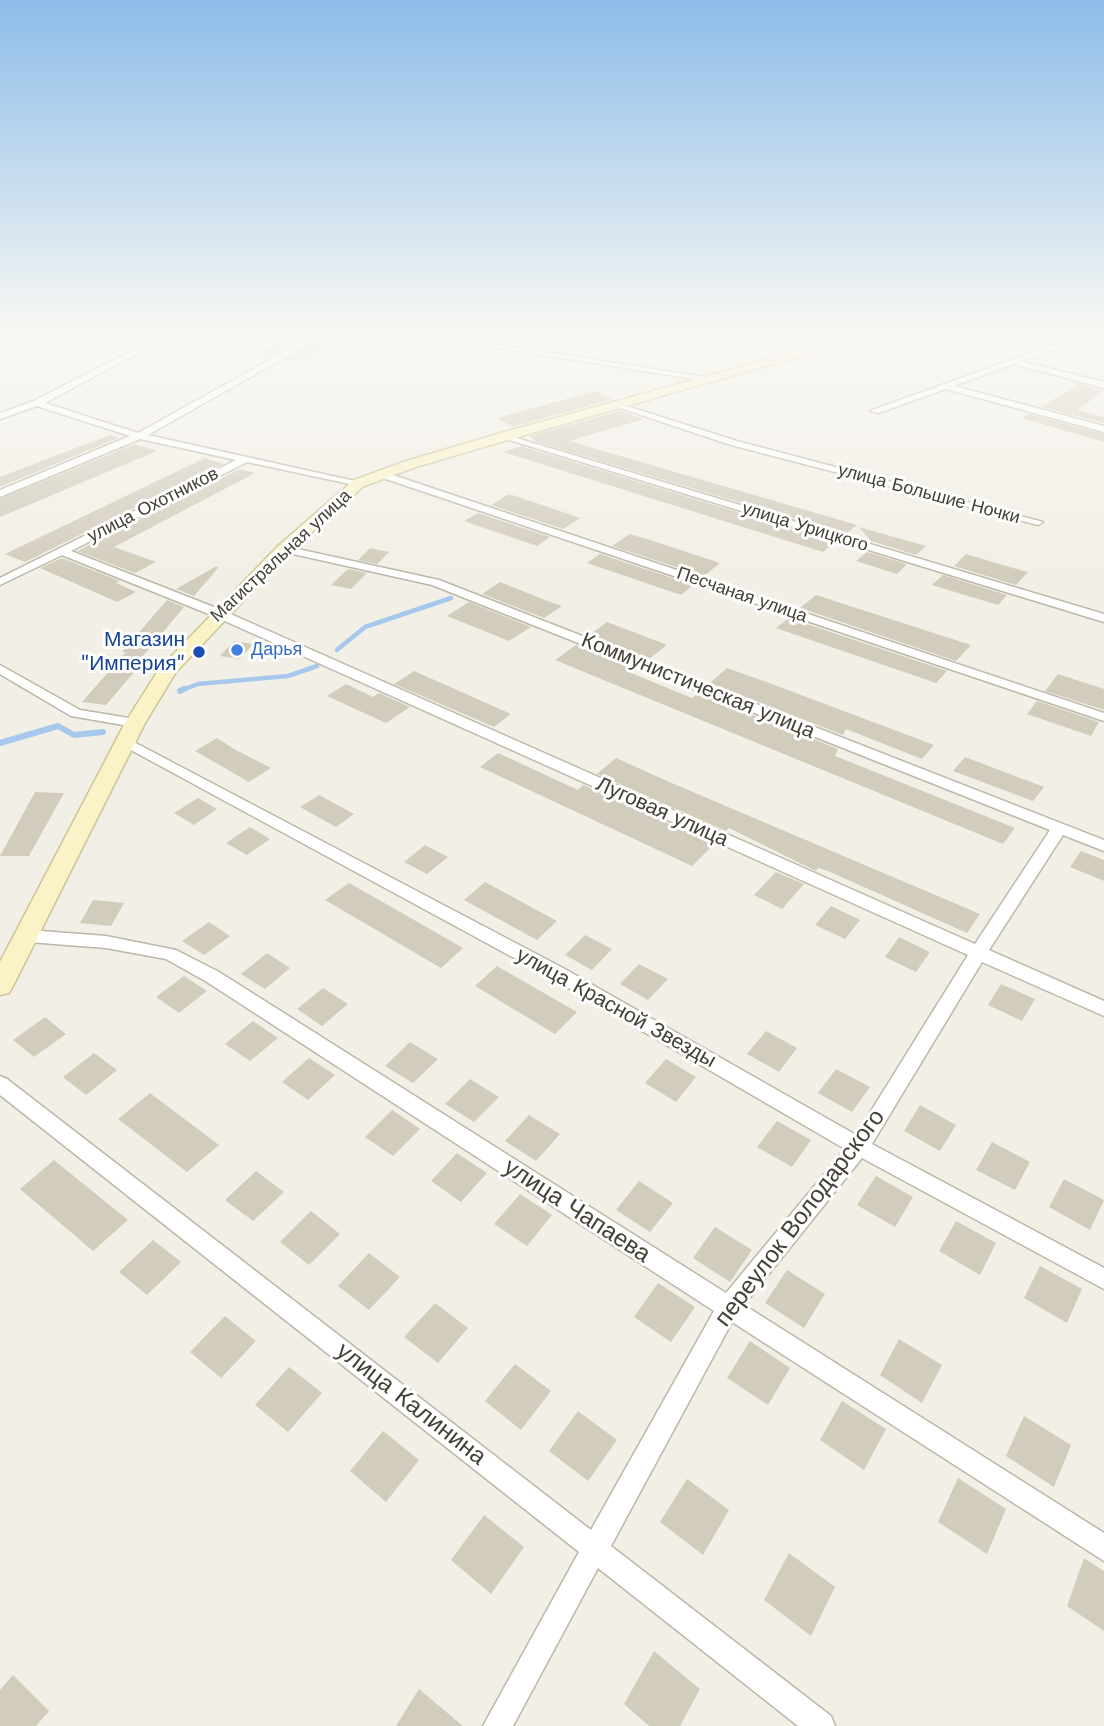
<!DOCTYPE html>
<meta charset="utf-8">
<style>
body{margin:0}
canvas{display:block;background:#f2efe6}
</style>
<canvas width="1104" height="1726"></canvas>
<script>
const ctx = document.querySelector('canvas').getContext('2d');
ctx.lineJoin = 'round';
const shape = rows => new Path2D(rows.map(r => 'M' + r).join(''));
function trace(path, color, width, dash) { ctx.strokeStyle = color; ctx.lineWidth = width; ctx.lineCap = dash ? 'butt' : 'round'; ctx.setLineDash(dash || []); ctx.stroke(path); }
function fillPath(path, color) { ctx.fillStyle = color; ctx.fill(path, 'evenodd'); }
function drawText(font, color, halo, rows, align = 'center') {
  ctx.font = font + ' "Work Sans",sans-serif'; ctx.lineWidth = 6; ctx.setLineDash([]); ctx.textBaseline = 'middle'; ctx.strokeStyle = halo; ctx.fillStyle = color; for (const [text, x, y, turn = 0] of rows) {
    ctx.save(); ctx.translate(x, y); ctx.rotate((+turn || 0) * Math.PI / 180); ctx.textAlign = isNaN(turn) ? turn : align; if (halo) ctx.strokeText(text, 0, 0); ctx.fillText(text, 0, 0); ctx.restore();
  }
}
trace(shape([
 [337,650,365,627,451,598],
 [180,691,198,684,288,676,317,666]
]), '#a6c9eb', 4.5);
trace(shape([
 [180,691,184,689],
 [0,743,58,726,74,735,103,732]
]), '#a6c9eb', 6);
fillPath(shape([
 [298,333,312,333,269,357,257,355],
 [330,333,352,333,299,362,286,360],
 [1079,384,1104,391,1077,410,1104,417,1104,423,1041,407],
 [595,391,613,399,513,427,497,418],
 [620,411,644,419,569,441,857,525,846,534,537,442,529,436],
 [1029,414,1104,434,1104,442,1022,418],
 [110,435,118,438,0,487,0,477],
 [135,444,157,451,0,517,0,499],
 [521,446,835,542,823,552,503,452],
 [205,458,223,464,25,562,5,554],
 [240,469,255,473,114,547,156,562,135,573,77,551],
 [509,494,551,508,580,518,563,529,491,505],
 [478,513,550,537,537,546,464,521],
 [859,527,926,546,916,555,871,541],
 [630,534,653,541,720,563,704,576,612,546],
 [370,548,389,552,377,564,358,560],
 [867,552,907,564,897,574,856,561],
 [600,554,693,585,681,595,587,563],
 [966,554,1006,566,1028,572,1016,585,954,566],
 [62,558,120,581,116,583,136,592,117,602,40,568],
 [217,566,218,568,194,596,176,589],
 [348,569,367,573,351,589,331,585],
 [943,575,1007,595,998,605,932,585],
 [500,582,545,600,562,606,544,618,482,594],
 [816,595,971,645,956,661,800,608],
 [167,600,184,607,132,669,136,670,106,705,82,702,126,652,122,652],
 [469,602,531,627,509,641,447,616],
 [789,618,947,671,936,683,776,628],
 [607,622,649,638,667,645,649,659,588,636],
 [234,641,253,644,240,659,220,656],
 [576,645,636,669,631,673,692,698,698,693,838,749,835,756,1015,828,1003,844,555,660],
 [727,668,772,684,934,745,922,759,846,729,843,735,710,683],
 [414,671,457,690,511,714,494,727,394,684],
 [1058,674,1104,689,1104,710,1045,691],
 [346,684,373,697,379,693,410,707,386,723,327,696],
 [1037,701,1099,722,1091,736,1027,714],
 [217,738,234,749,271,768,249,782,195,751],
 [498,753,578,790,583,785,714,844,692,866,480,767],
 [965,757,1015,776,1044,787,1033,801,953,771],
 [616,758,667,781,980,914,967,933,828,871,818,868,816,871,729,828,726,831,597,774],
 [35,792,64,793,29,856,0,856],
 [319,795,354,814,336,827,300,807],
 [198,798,217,809,194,825,174,813],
 [250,827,270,839,247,855,226,843],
 [425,845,448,857,427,874,404,862],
 [1081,851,1104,860,1104,881,1070,867],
 [776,872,804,884,782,909,754,895],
 [485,882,557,921,537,940,464,900],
 [349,883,388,905,463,948,441,968,325,900],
 [93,900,124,903,111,926,80,923],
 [831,906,860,920,845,939,815,925],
 [209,922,230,936,204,955,182,941],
 [585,935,612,949,592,970,565,955],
 [899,937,930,952,916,972,885,957],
 [267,953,290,968,265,989,241,974],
 [639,964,668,979,648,1000,620,984],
 [497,966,523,981,577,1012,555,1034,475,986],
 [184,976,207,991,179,1013,156,997],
 [1001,984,1035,999,1022,1021,988,1005],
 [323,988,348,1004,322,1026,297,1009],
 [45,1017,66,1034,34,1057,13,1040],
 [253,1021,278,1038,250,1061,225,1044],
 [766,1031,797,1048,779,1072,747,1054],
 [410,1042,438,1059,413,1083,385,1066],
 [94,1053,117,1070,86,1095,63,1077],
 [309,1058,335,1075,308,1100,282,1082],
 [666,1059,696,1077,676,1102,645,1083],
 [836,1069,870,1087,852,1112,818,1093],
 [470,1079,499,1097,474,1122,445,1104],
 [150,1093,219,1145,187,1172,118,1119],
 [920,1105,956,1125,940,1151,904,1131],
 [392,1110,420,1129,393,1156,365,1137],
 [529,1115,560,1134,536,1161,505,1141],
 [777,1121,811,1140,792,1167,757,1147],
 [992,1142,1030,1162,1015,1190,976,1170],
 [457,1153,487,1173,461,1202,431,1181],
 [54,1160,128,1220,93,1251,20,1189],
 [256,1171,284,1192,253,1221,225,1200],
 [876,1176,913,1197,895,1227,857,1205],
 [1064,1179,1104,1200,1090,1230,1049,1207],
 [639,1181,673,1203,650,1232,616,1210],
 [520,1194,552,1215,527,1246,494,1224],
 [311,1211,340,1234,309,1265,280,1242],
 [956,1221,996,1243,980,1275,939,1251],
 [715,1227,752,1250,730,1282,693,1258],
 [153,1240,181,1262,147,1295,119,1272],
 [369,1253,400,1277,369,1310,338,1286],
 [1040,1266,1082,1289,1067,1323,1024,1298],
 [787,1270,825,1294,804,1328,765,1303],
 [658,1283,695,1307,671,1342,634,1317],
 [435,1303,468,1328,438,1363,404,1337],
 [225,1316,256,1341,221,1378,190,1352],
 [899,1339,942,1365,922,1403,880,1375],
 [750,1341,790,1368,768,1405,727,1378],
 [515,1364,551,1391,521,1430,485,1401],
 [289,1367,322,1393,288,1432,255,1405],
 [842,1401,886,1429,864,1470,820,1440],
 [578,1411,617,1440,588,1481,549,1451],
 [1024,1416,1071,1445,1054,1487,1006,1456],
 [383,1431,419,1460,386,1502,350,1471],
 [958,1478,1006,1509,987,1554,938,1522],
 [687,1479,729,1510,703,1555,660,1522],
 [484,1515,524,1547,491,1594,451,1560],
 [789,1553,835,1587,811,1636,764,1600],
 [1084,1558,1104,1571,1104,1631,1067,1606],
 [654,1651,700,1689,680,1726,649,1726,624,1704],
 [13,1675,49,1711,36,1726,0,1726,0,1690],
 [419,1689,463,1726,396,1726]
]), '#d2ccbc');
const street = shape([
 [165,333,175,333,45,403,138,433,318,333,328,333,148,435,364,483,359,486,247,462,71,551,224,611,975,944,1050,830,432,585,284,552,278,549,284,546,439,580,1104,840,1104,851,1063,835,989,950,1104,1001,1104,1016,982,962,872,1144,1104,1268,1104,1289,862,1158,744,1305,1104,1533,1104,1561,732,1322,611,1546,831,1716,835,1726,798,1726,598,1568,513,1726,483,1726,579,1552,0,1095,0,1076,7,1079,591,1530,714,1311,207,982,166,959,106,948,28,942,22,940,20,936,22,932,28,930,106,936,176,950,219,972,726,1293,845,1149,551,978,118,743,120,740,130,740,563,968,856,1135,968,955,216,617,62,555,0,585,0,578,236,460,140,439,0,497,0,490,130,436,37,406,0,419,0,413,34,401,165,333],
 [403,333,424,333,717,379,713,382,403,333],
 [1045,333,1074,337,1085,333,1097,333,1082,340,1104,346,1104,350,1074,342,1021,361,1104,382,1104,388,1013,364,954,386,1104,426,1104,432,946,389,878,413,870,411,1066,340,1045,333],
 [617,403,737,441,1043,522,1038,525,731,445,617,407,617,403],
 [503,434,1104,614,1104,622,503,438,503,434],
 [381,471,1104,713,1104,721,377,476,377,472,381,471],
 [0,665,80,710,135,719,142,723,135,727,71,716,0,674,0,665]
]);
const secondary = shape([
 [863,333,882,333,511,439,416,467,364,486,290,552,176,672,145,723,13,986,9,993,0,995,0,962,125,723,159,669,278,546,354,480,406,461,501,433,863,333]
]);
trace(street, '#bcb7a9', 3);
trace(secondary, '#cec598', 3);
fillPath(street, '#fff');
fillPath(secondary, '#faf3c7');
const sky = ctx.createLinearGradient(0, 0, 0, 575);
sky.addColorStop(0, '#8dbce9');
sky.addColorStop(0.58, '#f9f8f4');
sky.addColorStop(1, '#f9f8f400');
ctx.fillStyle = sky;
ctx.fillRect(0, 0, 1104, 575);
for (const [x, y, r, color] of [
 [237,650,7,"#3f7fe0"],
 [199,652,7,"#1a4fb4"]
]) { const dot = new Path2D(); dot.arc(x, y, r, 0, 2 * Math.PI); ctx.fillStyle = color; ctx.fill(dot); trace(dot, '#fff', 2.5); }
drawText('18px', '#444036', '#fff', [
 ["улица Большие Ночки",929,494,15],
 ["улица Охотников",153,505,-27],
 ["улица Урицкого",805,527,17],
 ["Магистральная улица",281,556,-43],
 ["Песчаная улица",742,595,19]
]);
drawText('18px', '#366cbe', '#fff', [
 ["Дарья",251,650]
], 'left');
drawText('21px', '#164399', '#fff', [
 ["Магазин",185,640],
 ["\"Империя\"",185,664]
], 'right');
drawText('21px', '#444036', '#fff', [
 ["Коммунистическая улица",698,686,22],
 ["Луговая улица",662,812,24],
 ["улица Красной Звезды",616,1008,29]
]);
drawText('24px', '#444036', '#fff', [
 ["улица Чапаева",577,1211,33],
 ["переулок Володарского",800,1218,-53],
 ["улица Калинина",411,1404,38]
]);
</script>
